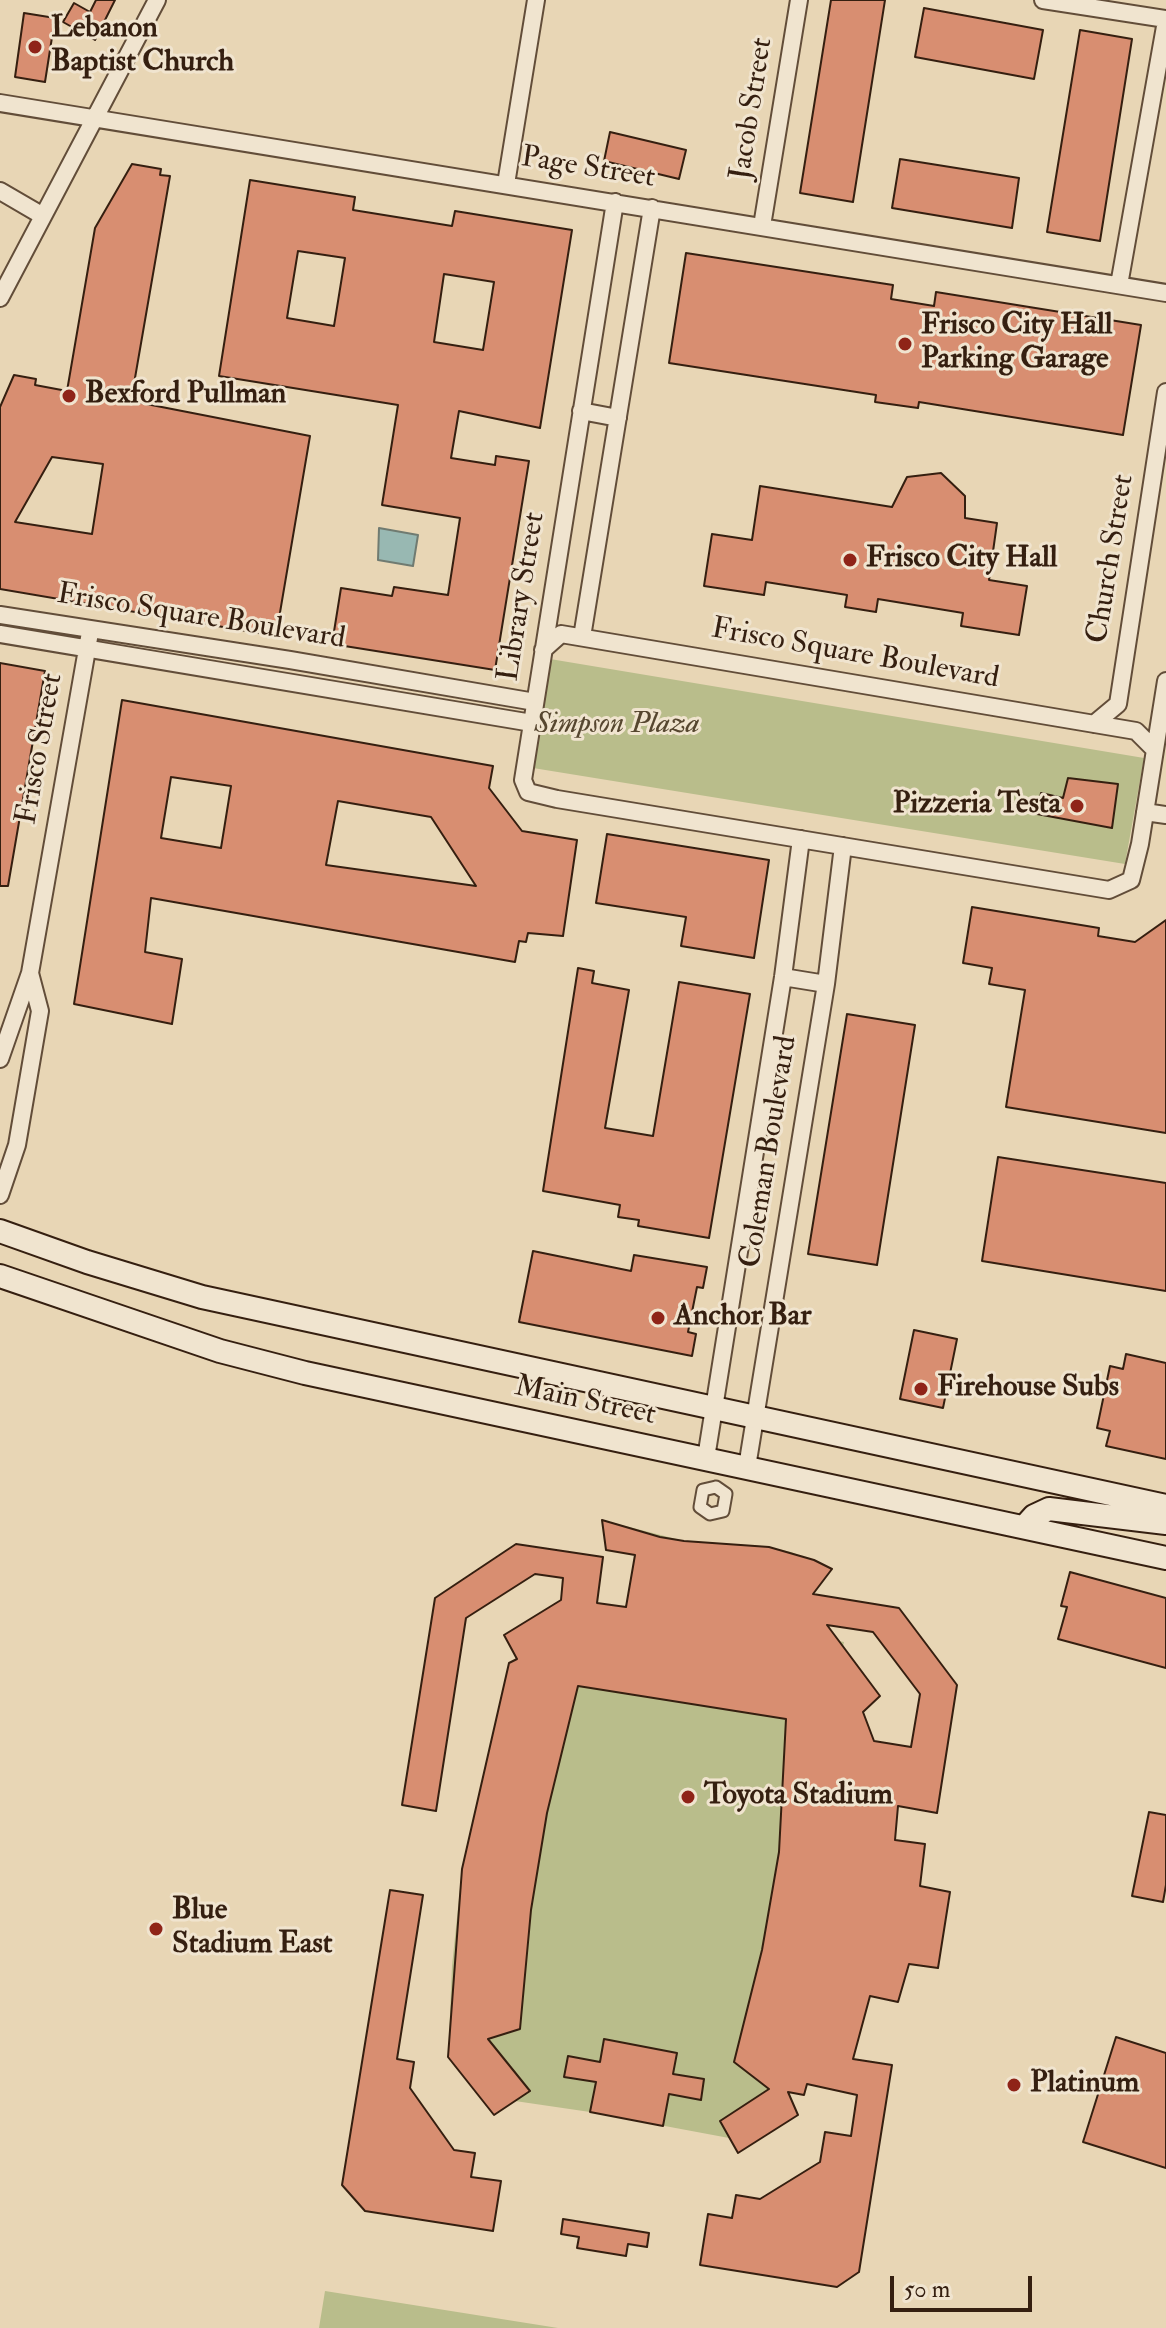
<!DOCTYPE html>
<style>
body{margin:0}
#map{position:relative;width:1166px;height:2328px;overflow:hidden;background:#e8d6b5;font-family:"IM FELL Double Pica",serif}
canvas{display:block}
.scale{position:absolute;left:890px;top:2276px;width:142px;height:36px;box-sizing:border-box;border:4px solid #351f10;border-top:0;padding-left:10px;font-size:24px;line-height:28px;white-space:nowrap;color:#351f10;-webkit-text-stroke:6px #f0e4cf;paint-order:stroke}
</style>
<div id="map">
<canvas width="1166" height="2328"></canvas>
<div class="scale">50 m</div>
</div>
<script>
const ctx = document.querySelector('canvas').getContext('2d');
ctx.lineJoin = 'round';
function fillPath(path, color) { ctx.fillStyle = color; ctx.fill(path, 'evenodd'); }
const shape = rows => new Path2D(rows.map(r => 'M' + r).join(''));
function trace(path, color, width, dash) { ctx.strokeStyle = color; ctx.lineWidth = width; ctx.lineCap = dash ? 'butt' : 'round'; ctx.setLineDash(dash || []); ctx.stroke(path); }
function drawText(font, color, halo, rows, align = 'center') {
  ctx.font = font + ' "IM FELL Double Pica",serif'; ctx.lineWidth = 6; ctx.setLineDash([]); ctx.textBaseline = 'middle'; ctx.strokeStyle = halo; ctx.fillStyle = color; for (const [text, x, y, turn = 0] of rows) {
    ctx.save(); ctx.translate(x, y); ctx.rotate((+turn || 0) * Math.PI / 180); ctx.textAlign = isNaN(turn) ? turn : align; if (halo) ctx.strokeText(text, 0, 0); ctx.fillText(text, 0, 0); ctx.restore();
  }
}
fillPath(shape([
 [550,659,1144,758,1125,864,533,768],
 [602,1520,684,1541,769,1547,791,1552,832,1569,820,1585,786,1581,780,1631,844,1642,843,1647,880,1696,863,1713,874,1741,902,1745,895,1840,925,1844,920,1886,950,1892,938,1968,909,1964,898,2002,870,1996,844,2092,807,2084,804,2095,789,2092,798,2115,738,2153,729,2138,590,2112,515,2101,494,2115,448,2057,471,2039,449,2038,452,1966,462,1869,509,1663,517,1659,504,1635,547,1608,565,1629,561,1597,626,1607,635,1555,606,1550],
 [325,2291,558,2328,319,2328]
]), '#b9bd8b');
const water = shape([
 [379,528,418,535,413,566,378,560,379,528]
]);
fillPath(water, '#98b8b2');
trace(water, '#707b71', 2);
const building = shape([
 [96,0,115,0,95,40,63,22,74,3,90,12,96,0],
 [831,0,885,0,853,202,800,193,831,0],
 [924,8,1043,30,1034,79,915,57,924,8],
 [24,13,55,18,45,82,15,77,24,13],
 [1080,30,1132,39,1100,241,1047,232,1080,30],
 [610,132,686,150,679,179,604,161,610,132],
 [900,159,1019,178,1012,228,892,208,900,159],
 [132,164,161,169,160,175,170,176,131,401,310,436,276,636,0,589,0,407,14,375,36,379,35,385,67,391,95,228,132,164],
 [52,457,103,464,92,534,15,522,52,457],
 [250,180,355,197,353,210,452,226,455,211,572,230,540,428,459,411,451,458,495,465,496,456,529,461,495,670,332,644,341,588,392,596,394,587,448,595,460,518,382,505,398,405,219,376,250,180],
 [298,251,345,258,334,326,287,318,298,251],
 [444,274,494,282,483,350,434,342,444,274],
 [686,253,893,285,891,299,934,306,936,292,1141,325,1123,435,919,402,918,408,875,402,876,395,669,363,686,253],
 [941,473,965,496,965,518,997,523,989,580,1027,586,1019,635,961,626,963,613,878,599,876,612,845,607,847,595,766,582,764,595,704,586,712,534,752,540,760,486,892,507,907,477,941,473],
 [0,663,45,671,8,886,0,886,0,663],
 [122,700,493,766,489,788,522,831,577,840,563,936,528,933,526,942,519,941,515,962,151,898,145,952,182,959,172,1024,74,1004,122,700],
 [171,777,231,786,221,848,161,838,171,777],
 [338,801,431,817,476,886,326,865,338,801],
 [1068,778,1118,784,1112,828,1037,814,1041,793,1063,798,1068,778],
 [607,834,769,860,754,958,681,946,686,917,596,903,607,834],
 [972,907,1099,928,1098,936,1135,942,1166,920,1166,1133,1006,1107,1025,990,989,984,992,968,963,963,972,907],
 [578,968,594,971,592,983,629,990,605,1128,653,1136,679,982,750,994,709,1238,638,1226,639,1220,618,1217,620,1205,543,1191,578,968],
 [847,1014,915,1025,877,1265,808,1254,847,1014],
 [998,1157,1166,1183,1166,1291,982,1261,998,1157],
 [533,1251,631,1271,634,1255,707,1267,703,1288,697,1287,688,1332,696,1334,692,1356,519,1322,533,1251],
 [914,1330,957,1339,943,1408,900,1399,914,1330],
 [1126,1354,1166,1363,1166,1459,1106,1446,1110,1431,1097,1428,1110,1366,1123,1369,1126,1354],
 [602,1520,660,1537,684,1541,769,1547,814,1560,832,1569,813,1594,899,1608,957,1685,937,1813,898,1806,895,1840,925,1844,920,1886,950,1892,938,1968,909,1964,898,2002,870,1996,853,2059,892,2065,859,2272,837,2287,700,2265,708,2214,732,2218,736,2195,760,2199,820,2162,825,2132,851,2136,857,2095,807,2084,804,2095,788,2092,798,2115,738,2153,720,2121,769,2089,734,2062,762,1950,779,1852,786,1719,578,1686,547,1813,531,1910,520,2029,488,2039,530,2091,494,2115,448,2057,462,1869,509,1663,517,1659,504,1635,561,1600,563,1578,535,1574,466,1618,436,1811,402,1805,435,1598,516,1544,603,1557,597,1603,626,1607,635,1555,606,1550,602,1520],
 [827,1625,873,1632,920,1694,911,1747,874,1741,863,1712,880,1696,827,1625],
 [1070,1572,1166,1598,1166,1668,1058,1639,1067,1607,1061,1606,1070,1572],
 [1149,1812,1166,1815,1166,1885,1163,1902,1132,1896,1149,1812],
 [390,1890,423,1895,397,2059,414,2062,410,2088,454,2150,475,2153,471,2177,501,2181,493,2231,365,2211,342,2185,390,1890],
 [1116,2037,1166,2053,1166,2168,1083,2142,1116,2037],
 [604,2039,677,2053,673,2074,704,2079,701,2100,669,2094,663,2126,590,2112,596,2082,564,2077,568,2056,600,2062,604,2039],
 [563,2219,649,2233,647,2247,628,2244,626,2256,577,2248,579,2237,561,2234,563,2219]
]);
fillPath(building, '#d88e71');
trace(building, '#351f10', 2);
const pedestrian = shape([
 [716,1487,726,1494,723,1511,710,1514,700,1507,703,1490,716,1487]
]);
const minor = shape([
 [1043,0,1166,19],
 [0,103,1166,293],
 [506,184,536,0],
 [0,191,43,216],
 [615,202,523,780,528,792,557,799,1109,890,1131,880,1140,844,1166,681],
 [762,226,799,0],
 [1119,285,1166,21],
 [0,298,157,0],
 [581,411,618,418],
 [0,615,290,660,535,702],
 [0,634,532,723],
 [582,637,652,208],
 [543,650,561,634,1136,731,1155,750],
 [1094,724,1118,704,1166,392],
 [1145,812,1166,815],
 [783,977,826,984],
 [0,1059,30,973,89,638],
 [0,1195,17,1145,40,1011,30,973],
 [706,1458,783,977,801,839],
 [747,1467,826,984,843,846]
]);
const secondary = shape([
 [0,1231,87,1262,202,1297,1166,1506],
 [0,1276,220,1351,305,1373,1166,1558],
 [1025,1526,1034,1516,1049,1509,1166,1523]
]);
trace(pedestrian, '#624d39', 15);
trace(minor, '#624d39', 20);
trace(secondary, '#351f10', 26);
trace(pedestrian, '#f0e4cf', 11);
trace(minor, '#f0e4cf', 16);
trace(secondary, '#f0e4cf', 22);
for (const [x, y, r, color] of [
 [35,47,8,"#8f2418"],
 [905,344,8,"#8f2418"],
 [69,396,8,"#8f2418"],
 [850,560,8,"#8f2418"],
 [1077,806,8,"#8f2418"],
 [658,1318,8,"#8f2418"],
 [921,1389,8,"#8f2418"],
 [688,1797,8,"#8f2418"],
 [156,1929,8,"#8f2418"],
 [1014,2085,8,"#8f2418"]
]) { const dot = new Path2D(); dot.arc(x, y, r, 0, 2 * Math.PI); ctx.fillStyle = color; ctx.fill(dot); trace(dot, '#f0e4cf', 3); }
drawText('bold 30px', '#351f10', '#f0e4cf', [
 ["Lebanon",51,30],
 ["Baptist Church",51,64],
 ["Frisco City Hall",921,327],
 ["Parking Garage",921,361],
 ["Bexford Pullman",85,396],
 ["Frisco City Hall",866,560],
 ["Pizzeria Testa",1061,806,"right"],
 ["Anchor Bar",674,1318],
 ["Firehouse Subs",937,1389],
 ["Toyota Stadium",704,1797],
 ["Blue",172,1912],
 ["Stadium East",172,1946],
 ["Platinum",1030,2085]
], 'left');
drawText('30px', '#351f10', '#f0e4cf', [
 ["Jacob Street",753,109,-81],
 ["Page Street",588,169,9],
 ["Church Street",1112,559,-81],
 ["Library Street",523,597,-81],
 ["Frisco Square Boulevard",201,618,9],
 ["Frisco Square Boulevard",855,655,10],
 ["Frisco Street",41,749,-80],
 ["Coleman Boulevard",770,1152,-81],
 ["Main Street",585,1402,12]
]);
drawText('italic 30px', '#56462f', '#f0e4cf', [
 ["Simpson Plaza",617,726]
]);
</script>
